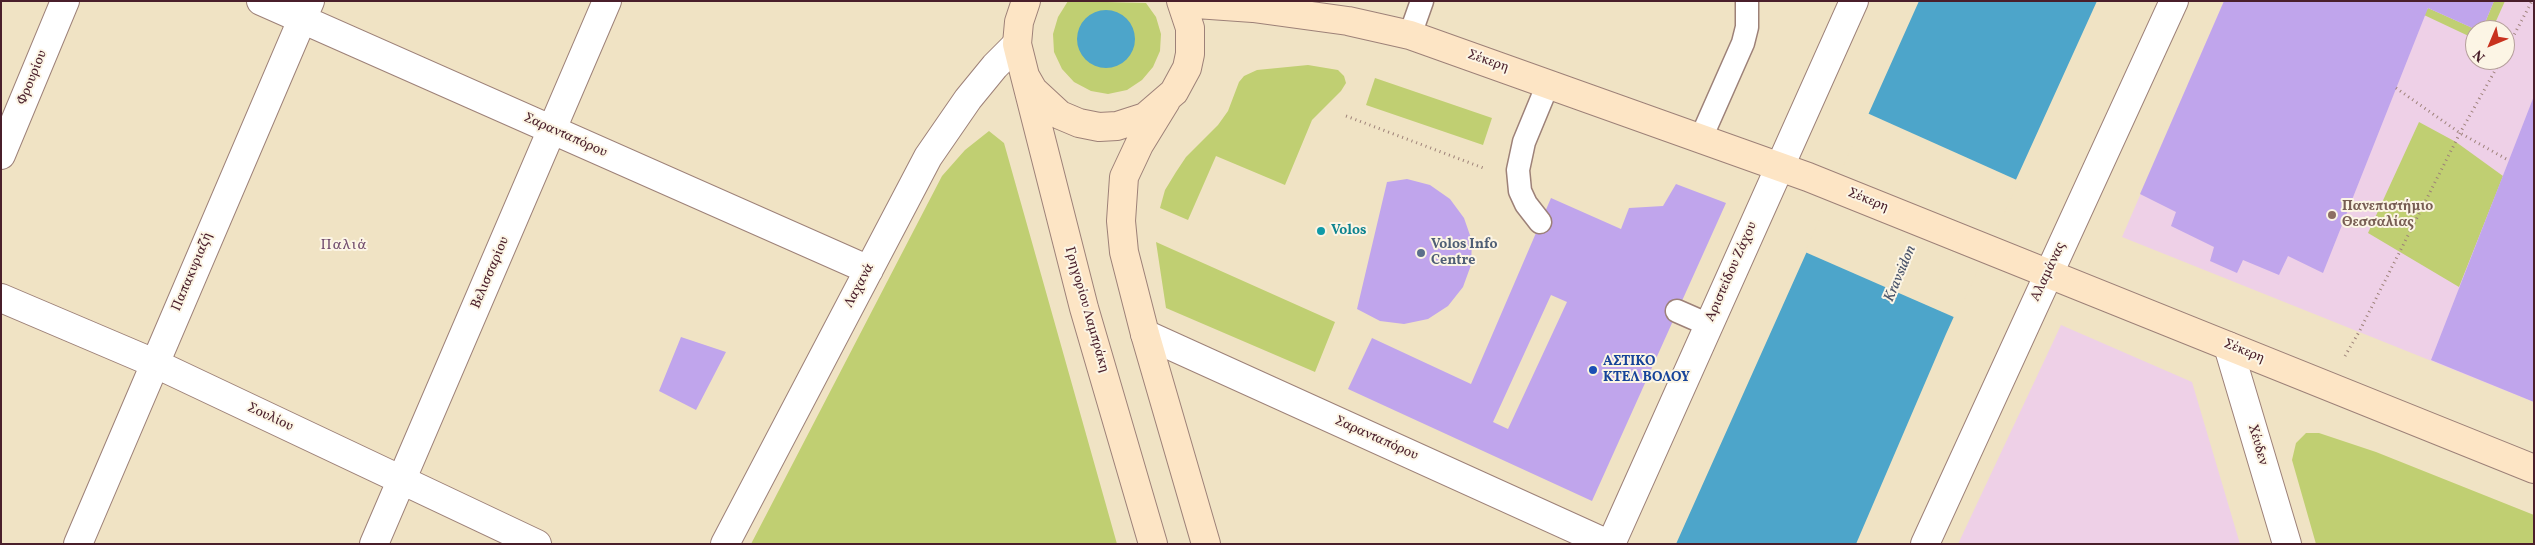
<!DOCTYPE html>
<meta charset="utf-8">
<style>
body{margin:0}
#map{position:relative;width:2535px;height:545px;overflow:hidden;background:#f0e3c4;font-family:Vollkorn,serif}
canvas{display:block}
.frame{position:absolute;inset:0;border:2px solid #4a1f2b;pointer-events:none}
.north{position:absolute;left:2465px;top:20px;width:50px;height:50px;box-sizing:border-box;background:#fcf5e5;border:1px solid #b59f9b;border-radius:50%;rotate:225deg;font-size:14px;font-weight:700;line-height:20px;text-align:center;color:#4a1f2b}
.north::after{content:'';display:block;margin:auto;width:18px;height:22px;background:#c8321e;clip-path:polygon(50% 0,100% 100%,50% 72%,0 100%)}
</style>
<div id="map">
<canvas width="2535" height="545"></canvas>
<div class="frame"></div>
<div class="north">N</div>
</div>
<script>
const ctx = document.querySelector('canvas').getContext('2d');
ctx.lineJoin = 'round';
function fillPath(path, color) { ctx.fillStyle = color; ctx.fill(path, 'evenodd'); }
const shape = rows => new Path2D(rows.map(r => 'M' + r).join(''));
function trace(path, color, width, dash) { ctx.strokeStyle = color; ctx.lineWidth = width; ctx.lineCap = dash ? 'butt' : 'round'; ctx.setLineDash(dash || []); ctx.stroke(path); }
function drawText(font, color, halo, rows, align = 'center') {
  ctx.font = font + ' Vollkorn,serif'; ctx.lineWidth = 4; ctx.setLineDash([]); ctx.textBaseline = 'middle'; ctx.strokeStyle = halo; ctx.fillStyle = color; for (const [text, x, y, turn = 0] of rows) {
    ctx.save(); ctx.translate(x, y); ctx.rotate((+turn || 0) * Math.PI / 180); ctx.textAlign = isNaN(turn) ? turn : align; if (halo) ctx.strokeText(text, 0, 0); ctx.fillText(text, 0, 0); ctx.restore();
  }
}
fillPath(shape([
 [2224,1,2534,1,2534,402,2122,237],
 [2475,30,2505,30,2505,60,2475,60],
 [2061,325,2192,382,2240,544,1958,544]
]), '#eed0e7');
fillPath(shape([
 [1068,1,1146,3,1156,17,1161,34,1160,51,1153,67,1142,80,1127,90,1108,94,1091,91,1074,82,1062,69,1054,52,1053,34,1058,17],
 [2494,1,2505,1,2492,30,2482,30],
 [2428,8,2477,30,2475,39,2424,15],
 [1308,65,1338,70,1344,76,1346,83,1341,91,1312,120,1285,185,1216,156,1188,220,1160,208,1165,190,1176,172,1186,157,1218,125,1228,111,1239,82,1244,76,1257,70],
 [1375,78,1492,118,1483,145,1366,105],
 [2419,122,2456,142,2503,176,2459,287,2368,233],
 [989,131,1004,143,1117,544,751,544,942,176,965,150],
 [1156,242,1335,322,1315,372,1166,308],
 [2306,433,2319,433,2376,452,2534,515,2534,544,2316,544,2292,460,2296,443]
]), '#c0cf72');
fillPath(shape([
 [1919,1,2097,1,1946,334,1856,544,1676,544],
 '1077 39a29 29 0 1 1 58 0a29 29 0 1 1-58 0Z'
]), '#4da5ca');
fillPath(shape([
 [1867,113,2019,181,1956,318,1805,252]
]), '#f0e3c4');
fillPath(shape([
 [2224,1,2494,1,2482,30,2477,30,2428,8,2323,273,2288,256,2279,275,2243,260,2237,273,2210,261,2214,247,2171,226,2176,212,2140,194],
 [2534,96,2534,402,2431,360],
 [1407,179,1430,185,1450,199,1464,218,1472,241,1471,265,1463,287,1448,306,1428,319,1404,324,1380,321,1357,309,1387,182],
 [1676,184,1726,203,1592,501,1348,389,1372,338,1471,384,1551,198,1621,229,1629,208,1663,206],
 [1551,295,1567,302,1508,429,1493,422],
 [681,337,726,352,696,410,659,391]
]), '#c0a5ec');
const lane = shape([
 [1410,35,1422,1],
 [1701,138,1743,43,1747,27,1747,1],
 [1540,222,1526,204,1520,191,1518,170,1524,142,1548,84],
 [1677,311,1709,325]
]);
const street = shape([
 [261,1,869,270],
 [1,155,65,1],
 [1,298,154,363,537,544],
 [1145,334,1608,544],
 [2228,346,2287,544],
 [78,544,310,1],
 [374,544,607,1],
 [725,544,928,157,968,99,995,66,1017,44],
 [1611,544,1854,1],
 [1925,544,2174,1]
]);
const secondary = shape([
 [1026,1,1019,22,1017,44,1025,76,1033,90,1060,115,1079,123,1099,127,1117,126,1145,117,1174,92,1187,68,1190,54,1190,28,1181,1],
 [1182,3,1253,8,1348,21,1410,35,1808,177,2534,469],
 [1025,76,1084,308,1153,544],
 [1166,101,1139,145,1124,177,1121,221,1124,252,1145,334,1206,544]
]);
trace(lane, '#9d8178', 25);
trace(street, '#9d8178', 30);
trace(secondary, '#9d8178', 30);
trace(shape([
 [2505,52,2532,1],
 [2396,88,2460,133,2508,160],
 [1346,116,1486,169],
 [2345,356,2359,332,2460,133,2501,60]
]), '#9d8178', 3, [1, 4]);
trace(lane, '#fff', 22);
trace(street, '#fff', 28);
trace(secondary, '#fde5c5', 28);
for (const [x, y, r, color] of [
 [2332,215,5,"#8d6e63"],
 [1321,231,5,"#0f9aa8"],
 [1421,253,5,"#5c6f8a"],
 [1593,370,5,"#1a4fb4"]
]) { const dot = new Path2D(); dot.arc(x, y, r, 0, 2 * Math.PI); ctx.fillStyle = color; ctx.fill(dot); trace(dot, '#fcf5e5', 2); }
drawText('14px', '#4a1f2b', '#fcf5e5', [
 ["Σέκερη",1488,62,19],
 ["Φρουρίου",33,78,-68],
 ["Σαρανταπόρου",565,136,24],
 ["Σέκερη",1868,201,22],
 ["Παπακυριαζή",193,272,-67],
 ["Αριστείδου Ζάχου",1732,272,-66],
 ["Αλαμάνας",2049,272,-65],
 ["Βελισσαρίου",491,273,-67],
 ["Λαχανά",860,286,-62],
 ["Γρηγορίου Λαμπράκη",1086,310,74],
 ["Σέκερη",2244,352,22],
 ["Σουλίου",270,418,25],
 ["Σαρανταπόρου",1376,439,24],
 ["Χέυδεν",2257,445,74]
]);
drawText('bold 14px', '#785e54', '#fcf5e5', [
 ["Πανεπιστήμιο",2342,207],
 ["Θεσσαλίας",2342,223]
], 'left');
drawText('bold 14px', '#0d838f', '#fcf5e5', [
 ["Volos",1331,231]
], 'left');
drawText('bold 14px', '#4e5e75', '#fcf5e5', [
 ["Volos Info",1431,245],
 ["Centre",1431,261]
], 'left');
drawText('bold 14px', '#164399', '#fcf5e5', [
 ["ΑΣΤΙΚΟ",1603,362],
 ["ΚΤΕΛ ΒΟΛΟΥ",1603,378]
], 'left');
ctx.letterSpacing = '1px';
drawText('15px', '#734e6f', '#fcf5e5', [
 ["Παλιά",344,246]
]);
ctx.letterSpacing = '0px';
drawText('italic 15px', '#4b556b', '#fcf5e5', [
 ["Kravsidon",1901,274,-67]
]);
</script>
